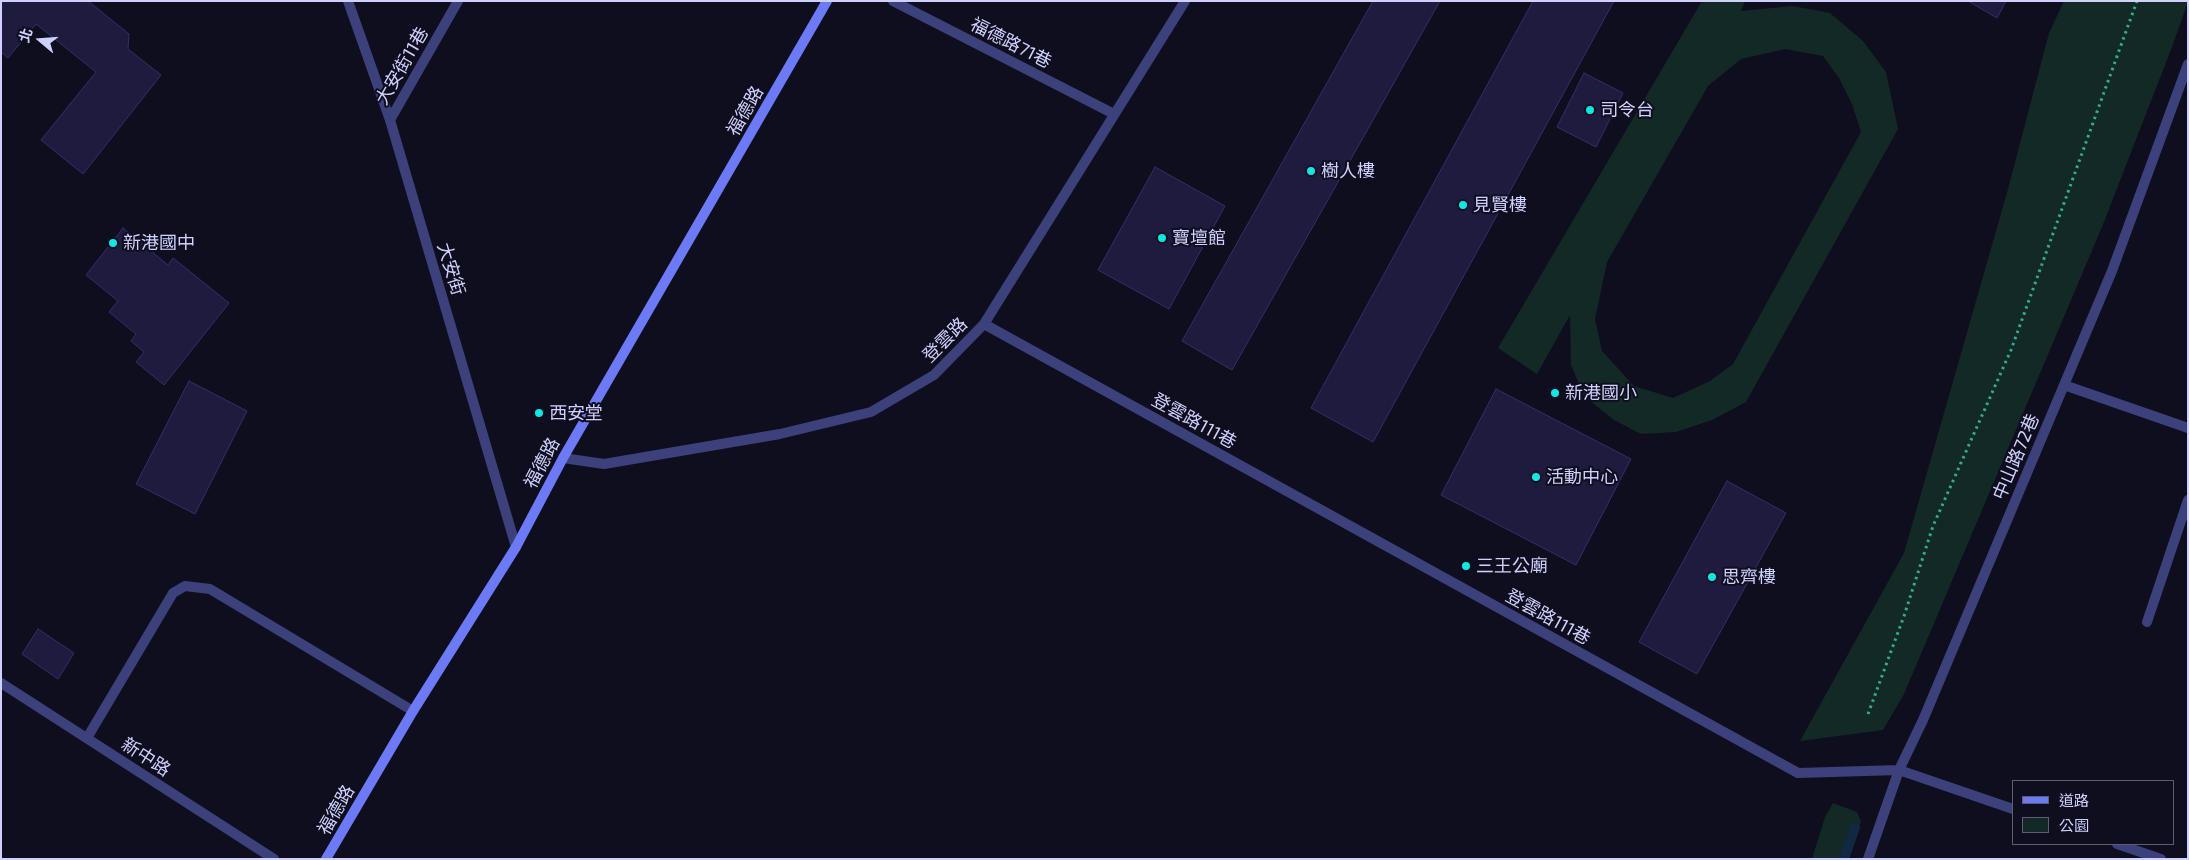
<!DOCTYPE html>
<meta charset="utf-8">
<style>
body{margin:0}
#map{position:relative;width:2189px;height:860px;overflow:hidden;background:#0f0e1f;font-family:"Exo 2","Noto Sans TC",sans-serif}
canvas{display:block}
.frame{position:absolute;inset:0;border:2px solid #cfd0fc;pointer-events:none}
.legend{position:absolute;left:2012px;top:780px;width:162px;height:65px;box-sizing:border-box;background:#0f0e1f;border:1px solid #5c5c77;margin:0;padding:6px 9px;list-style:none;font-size:15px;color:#cfd0fc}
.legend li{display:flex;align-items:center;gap:10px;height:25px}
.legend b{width:25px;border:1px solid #5c5c77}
.north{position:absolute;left:15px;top:15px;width:50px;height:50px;-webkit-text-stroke:4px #0f0e1f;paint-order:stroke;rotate:288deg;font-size:14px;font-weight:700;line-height:20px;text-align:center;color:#cfd0fc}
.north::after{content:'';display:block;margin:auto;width:18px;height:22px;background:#cfd0fc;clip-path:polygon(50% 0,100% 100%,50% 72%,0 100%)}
</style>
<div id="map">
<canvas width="2189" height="860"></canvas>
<div class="frame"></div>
<ul class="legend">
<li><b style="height:6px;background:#6d7af5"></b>道路</li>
<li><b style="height:14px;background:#122925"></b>公園</li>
</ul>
<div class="north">北</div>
</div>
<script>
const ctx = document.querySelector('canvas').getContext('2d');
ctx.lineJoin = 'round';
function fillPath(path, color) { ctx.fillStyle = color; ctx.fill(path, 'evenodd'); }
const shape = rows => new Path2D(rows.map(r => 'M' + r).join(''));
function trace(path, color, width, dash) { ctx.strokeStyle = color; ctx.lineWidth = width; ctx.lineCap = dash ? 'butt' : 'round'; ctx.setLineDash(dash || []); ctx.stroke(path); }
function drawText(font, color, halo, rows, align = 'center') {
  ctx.font = font + ' "Exo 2","Noto Sans TC",sans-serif'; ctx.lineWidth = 4; ctx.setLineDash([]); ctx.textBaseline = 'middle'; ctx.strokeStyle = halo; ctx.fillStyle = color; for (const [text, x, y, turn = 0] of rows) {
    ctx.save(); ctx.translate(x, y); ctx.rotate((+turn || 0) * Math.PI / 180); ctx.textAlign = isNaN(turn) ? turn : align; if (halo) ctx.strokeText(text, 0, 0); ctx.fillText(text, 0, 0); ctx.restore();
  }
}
fillPath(shape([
 [1702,1,1745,1,1741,11,1793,6,1830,13,1863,41,1886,72,1898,129,1746,402,1712,420,1676,432,1641,434,1614,420,1584,396,1571,365,1570,315,1537,374,1498,348],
 [1785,49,1823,56,1839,78,1852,104,1861,132,1733,364,1710,381,1673,398,1634,386,1602,351,1595,319,1607,262,1708,86,1741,59],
 [2064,1,2188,2,2172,47,2102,227,1904,694,1883,730,1800,741,1904,553,2008,189,2049,33],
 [1833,803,1857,812,1861,821,1848,859,1812,859,1825,817]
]), '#122925');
trace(shape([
 [1844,859,1855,827]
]), '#102841', 10);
const building = shape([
 [1,1,88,1,129,34,128,49,161,75,83,174,41,140,96,72,36,24,8,58,1,52,1,1],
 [1373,1,1440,1,1232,370,1182,341,1373,1],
 [1533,1,1614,1,1373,442,1311,408,1533,1],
 [1968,1,2006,1,1997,18,1968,1],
 [1584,73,1623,93,1596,147,1557,127,1584,73],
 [1155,167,1225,206,1169,309,1098,270,1155,167],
 [123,228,168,265,173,258,229,303,164,385,136,362,144,352,131,341,136,334,109,312,118,301,86,275,123,228],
 [189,381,247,411,195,514,136,484,189,381],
 [1496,389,1631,459,1576,565,1441,495,1496,389],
 [1727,481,1786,513,1697,674,1639,642,1727,481],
 [38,629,74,653,58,679,22,654,38,629]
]);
fillPath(building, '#1e1b3f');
trace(building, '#342f69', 1);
trace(shape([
 [1868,714,1904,616,1933,526,2011,350,2137,1]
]), '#36a994', 3, [2.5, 4]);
trace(shape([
 [390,120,458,1],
 [87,738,173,593,185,586,210,589,413,711]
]), '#3c417b', 10);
trace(shape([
 [348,1,390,120,516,547],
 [893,1,1114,114],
 [984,324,1798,773,1899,770,2013,809],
 [2064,385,2188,428],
 [563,458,604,464,780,434,871,412,934,375,984,324,1185,1],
 [2147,622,2188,500],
 [2117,844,2161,859],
 [1868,859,1899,770,1923,720,2112,271,2188,64]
]), '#3c417b', 10);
trace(shape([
 [1,683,274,859]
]), '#3c417b', 10);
trace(shape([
 [326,859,413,711,516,547,563,458,827,1]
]), '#6d7af5', 10);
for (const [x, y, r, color] of [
 [1590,110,5,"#10e7e3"],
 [1311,171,5,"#10e7e3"],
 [1463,205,5,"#10e7e3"],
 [1162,238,5,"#10e7e3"],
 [113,243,5,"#10e7e3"],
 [1555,393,5,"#10e7e3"],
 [539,413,5,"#10e7e3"],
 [1536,477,5,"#10e7e3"],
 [1466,566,5,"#10e7e3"],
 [1712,577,5,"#10e7e3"]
]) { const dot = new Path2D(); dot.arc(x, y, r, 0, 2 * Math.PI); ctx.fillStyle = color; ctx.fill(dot); trace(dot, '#0f0e1f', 2); }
drawText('18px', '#cfd0fc', '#0f0e1f', [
 ["福德路71巷",1011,43,27],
 ["大安街11巷",402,66,-60],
 ["福德路",745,111,-60],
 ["大安街",451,269,73],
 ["登雲路",945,340,-45],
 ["登雲路111巷",1194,421,29],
 ["中山路72巷",2016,457,-67],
 ["福德路",542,463,-62],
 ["登雲路111巷",1548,617,29],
 ["新中路",146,757,33],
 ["福德路",336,810,-60]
]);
drawText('18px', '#cfd0fc', '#0f0e1f', [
 ["司令台",1600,110],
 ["樹人樓",1321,171],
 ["見賢樓",1473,205],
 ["寶壇館",1172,238],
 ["新港國中",123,243],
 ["新港國小",1565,393],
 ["西安堂",549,413],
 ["活動中心",1546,477],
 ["三王公廟",1476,566],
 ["思齊樓",1722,577]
], 'left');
</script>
